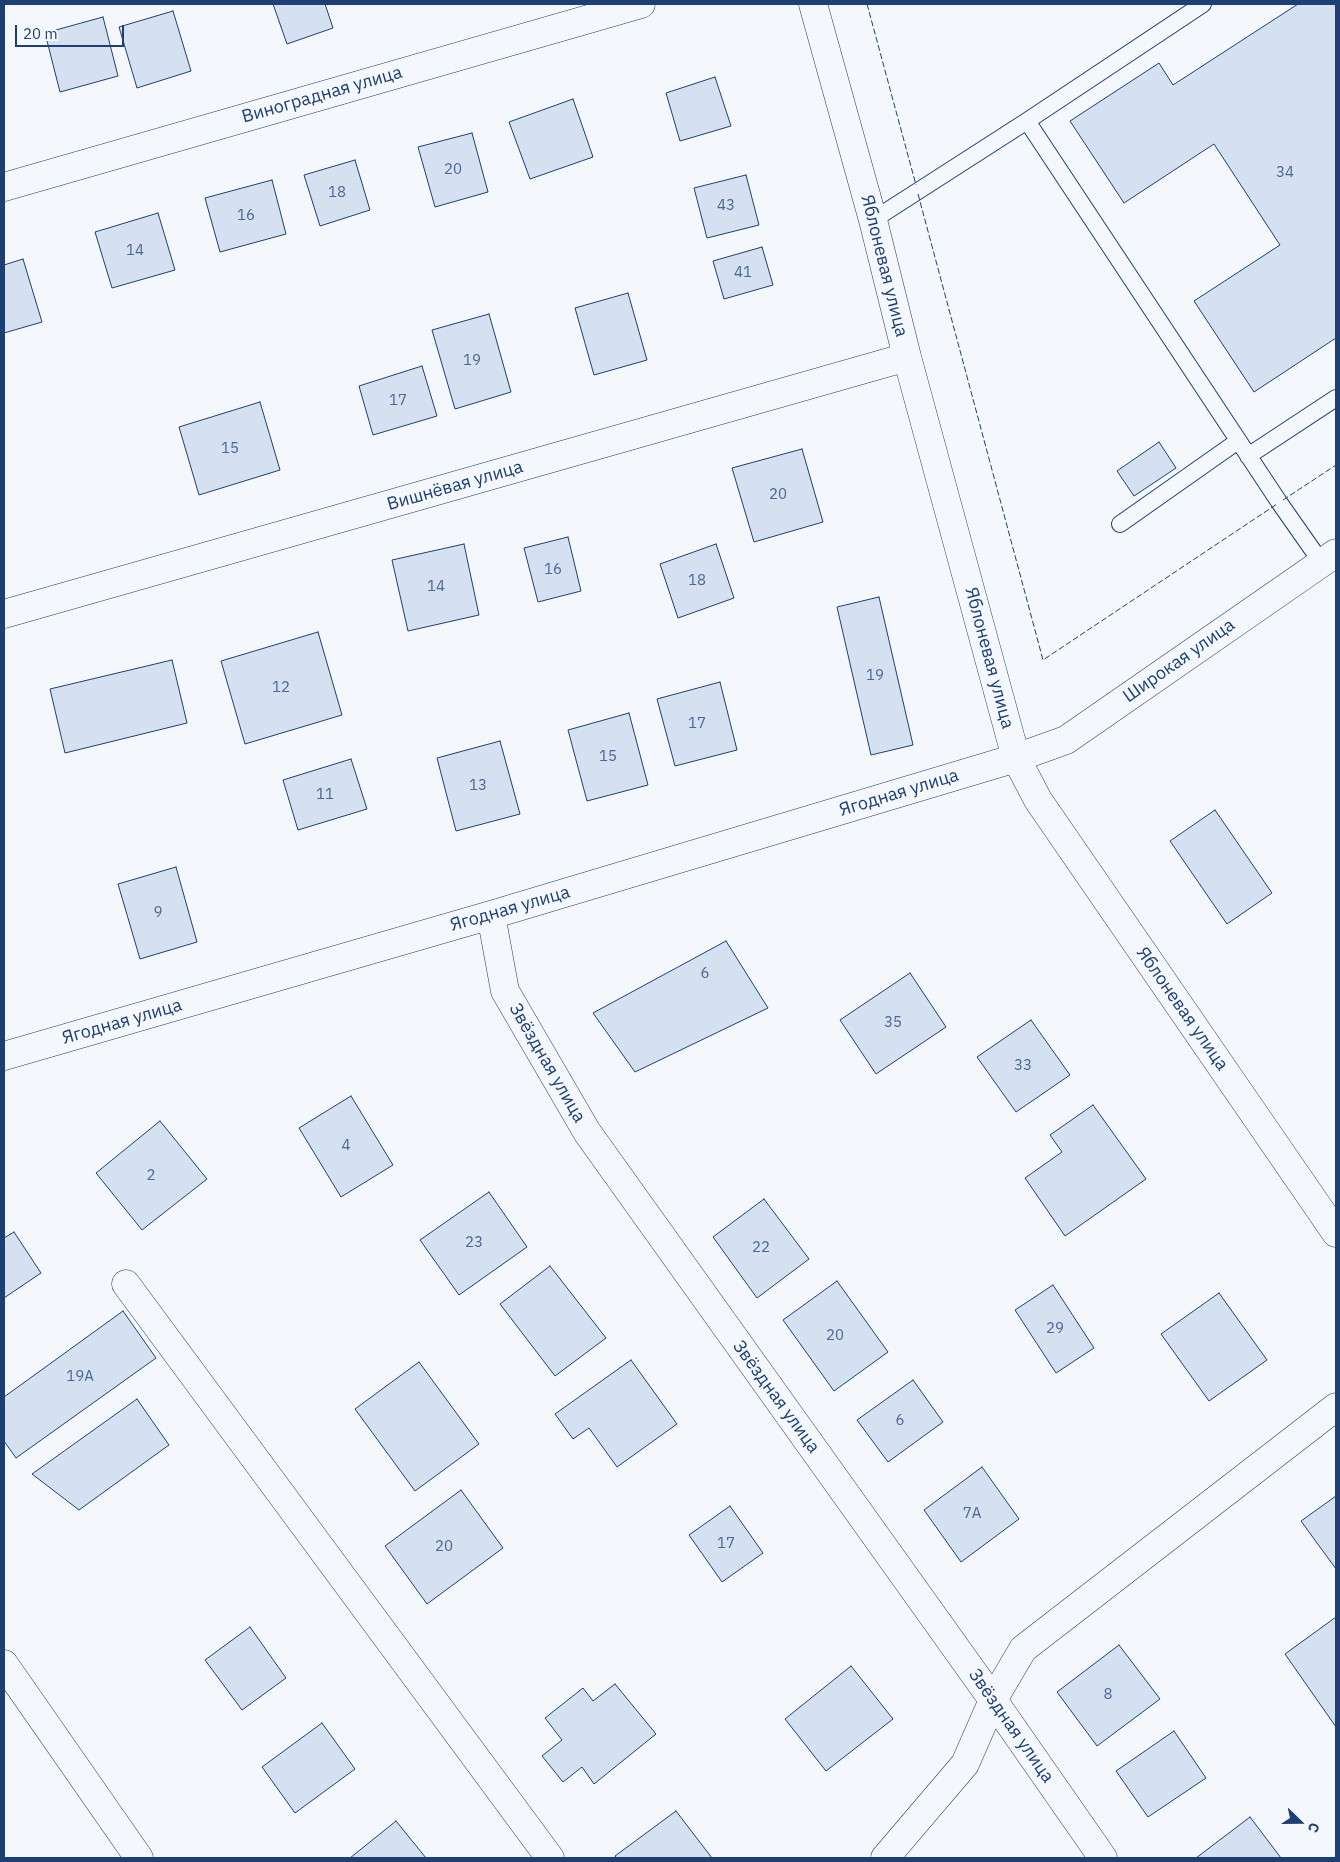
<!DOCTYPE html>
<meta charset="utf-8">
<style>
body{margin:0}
#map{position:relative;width:1340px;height:1862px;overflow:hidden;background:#f4f7fb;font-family:"IBM Plex Sans",sans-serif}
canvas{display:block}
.frame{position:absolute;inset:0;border:5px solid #1d3f73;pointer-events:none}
.north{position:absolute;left:1275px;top:1797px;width:50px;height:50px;-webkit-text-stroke:4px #f4f7fb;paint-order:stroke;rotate:112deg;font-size:14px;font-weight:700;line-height:20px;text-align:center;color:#1d3f73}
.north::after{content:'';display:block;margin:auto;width:18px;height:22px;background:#1d3f73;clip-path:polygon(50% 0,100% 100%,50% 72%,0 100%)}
.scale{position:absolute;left:15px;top:25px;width:109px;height:22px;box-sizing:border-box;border:2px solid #1d3f73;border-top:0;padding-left:6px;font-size:15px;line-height:18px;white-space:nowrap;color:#1d3f73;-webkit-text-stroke:4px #f4f7fb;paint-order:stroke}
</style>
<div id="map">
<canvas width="1340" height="1862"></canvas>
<div class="frame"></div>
<div class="north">С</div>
<div class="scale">20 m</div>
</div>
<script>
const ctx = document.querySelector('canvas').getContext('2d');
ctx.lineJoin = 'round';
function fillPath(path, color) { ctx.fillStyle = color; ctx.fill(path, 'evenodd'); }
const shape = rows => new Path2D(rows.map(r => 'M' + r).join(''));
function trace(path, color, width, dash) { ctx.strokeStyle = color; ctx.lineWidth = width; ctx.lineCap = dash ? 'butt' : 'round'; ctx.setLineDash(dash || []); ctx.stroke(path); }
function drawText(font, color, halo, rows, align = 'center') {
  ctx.font = font + ' "IBM Plex Sans",sans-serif'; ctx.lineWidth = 4; ctx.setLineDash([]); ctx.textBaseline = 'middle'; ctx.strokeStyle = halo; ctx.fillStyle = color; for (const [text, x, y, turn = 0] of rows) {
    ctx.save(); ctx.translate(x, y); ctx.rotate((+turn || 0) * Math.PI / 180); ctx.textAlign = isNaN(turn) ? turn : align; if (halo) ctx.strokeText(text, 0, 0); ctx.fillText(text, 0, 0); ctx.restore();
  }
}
const building = shape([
 [273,4,325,4,333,28,287,44,273,4],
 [1298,4,1336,4,1336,338,1254,392,1194,301,1280,245,1214,144,1124,203,1070,121,1159,63,1173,85,1298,4],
 [173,11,191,71,137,88,119,27,173,11],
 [103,17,118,76,60,92,45,33,103,17],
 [715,77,731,126,680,141,666,93,715,77],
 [573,99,593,157,530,179,509,122,573,99],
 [472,133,488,192,435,207,418,147,472,133],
 [355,160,370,210,320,226,304,175,355,160],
 [746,175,759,225,707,238,694,188,746,175],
 [272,180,286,234,220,252,205,198,272,180],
 [158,213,175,270,112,288,95,232,158,213],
 [762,247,773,285,724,299,713,261,762,247],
 [23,259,42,322,4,333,4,265,23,259],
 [628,293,647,360,594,375,575,308,628,293],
 [489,314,511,392,455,409,432,330,489,314],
 [422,366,437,416,373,435,359,386,422,366],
 [260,402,280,470,199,495,179,427,260,402],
 [1159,442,1176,468,1134,496,1117,471,1159,442],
 [802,449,823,522,754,542,732,468,802,449],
 [568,537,581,591,538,602,524,548,568,537],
 [464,544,479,615,408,631,392,560,464,544],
 [716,544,734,598,678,618,660,564,716,544],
 [879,597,913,745,871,755,837,607,879,597],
 [318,632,342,715,245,744,221,661,318,632],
 [172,660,187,723,65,753,50,689,172,660],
 [720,682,737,750,675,766,657,699,720,682],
 [629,713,648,785,587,801,568,730,629,713],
 [500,741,520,814,456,831,437,758,500,741],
 [351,759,367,809,298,830,283,780,351,759],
 [1215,810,1272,893,1227,924,1170,841,1215,810],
 [176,867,197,942,140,959,118,884,176,867],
 [726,941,768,1008,635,1072,593,1013,726,941],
 [910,973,946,1027,876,1074,840,1020,910,973],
 [1031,1020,1070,1075,1016,1112,977,1057,1031,1020],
 [351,1096,393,1165,341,1197,299,1128,351,1096],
 [1093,1105,1146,1179,1065,1236,1025,1178,1062,1152,1050,1135,1093,1105],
 [160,1121,207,1179,142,1230,96,1173,160,1121],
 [489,1192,527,1247,459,1295,420,1240,489,1192],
 [764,1199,809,1259,757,1298,713,1237,764,1199],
 [14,1232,41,1273,4,1298,4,1238,14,1232],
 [550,1266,606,1338,555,1376,500,1304,550,1266],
 [837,1281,888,1352,834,1391,783,1320,837,1281],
 [1053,1285,1094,1348,1056,1373,1015,1310,1053,1285],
 [1219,1293,1267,1360,1209,1401,1161,1334,1219,1293],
 [123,1311,156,1358,16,1458,4,1441,4,1397,123,1311],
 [631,1360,677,1424,617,1467,589,1428,573,1439,555,1414,631,1360],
 [419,1362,479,1444,415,1491,355,1409,419,1362],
 [913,1380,943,1422,888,1462,857,1420,913,1380],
 [137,1399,169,1445,79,1510,32,1474,137,1399],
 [982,1467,1019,1519,961,1562,924,1510,982,1467],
 [461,1490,503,1548,427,1604,385,1546,461,1490],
 [1336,1496,1336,1569,1301,1521,1336,1496],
 [730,1506,763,1553,722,1582,689,1535,730,1506],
 [1336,1617,1336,1727,1285,1654,1336,1617],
 [250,1627,286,1678,242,1710,205,1660,250,1627],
 [1119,1645,1160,1699,1097,1746,1057,1692,1119,1645],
 [851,1666,893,1719,826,1771,785,1719,851,1666],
 [615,1684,656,1734,594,1784,582,1767,563,1782,542,1756,562,1740,545,1718,583,1688,593,1701,615,1684],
 [322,1723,355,1769,295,1813,262,1767,322,1723],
 [1174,1731,1206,1778,1148,1817,1116,1771,1174,1731],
 [676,1811,712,1858,617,1858,615,1856,676,1811],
 [1250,1817,1281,1858,1196,1858,1250,1817],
 [396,1821,426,1858,350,1858,396,1821]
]);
fillPath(building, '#d5e0f0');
trace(building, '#1d3f73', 1);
const lane = shape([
 [1027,121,1279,502,1321,562],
 [873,220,1027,121,1203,4],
 [1248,456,1336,398],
 [1120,524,1238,441]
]);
const street = shape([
 [4,187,641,4],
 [4,614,907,357],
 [491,915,505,991,587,1132,993,1700,1103,1858],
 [4,1056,491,915,1016,758,907,357,873,220,813,4],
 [126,1284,550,1858],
 [4,1664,139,1858],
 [885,1858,965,1764,993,1700,1023,1649,1336,1407]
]);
const secondary = shape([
 [1336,553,1066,740,1016,758,1038,800,1336,1233]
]);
trace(lane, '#1d3f73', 18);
trace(street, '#1d3f73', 29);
trace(secondary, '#1d3f73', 29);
trace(lane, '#f4f7fb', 16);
trace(street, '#f4f7fb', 28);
trace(secondary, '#f4f7fb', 28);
trace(shape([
 [867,4,916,185],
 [918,194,1043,660,1277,504],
 [1283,500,1336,465]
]), '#1d3f73', 1, [6, 2.5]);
drawText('15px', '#4b6792', null, [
 ["20",453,170],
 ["34",1285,173],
 ["18",337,193],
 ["43",726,206],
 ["16",246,216],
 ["14",135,251],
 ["41",743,273],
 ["19",472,361],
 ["17",398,401],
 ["15",230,449],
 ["20",778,495],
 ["16",553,570],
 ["18",697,581],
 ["14",436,587],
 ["19",875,676],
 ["12",281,688],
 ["17",697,724],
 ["15",608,757],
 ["13",478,786],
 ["11",325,795],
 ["9",158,913],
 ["6",705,974],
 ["35",893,1023],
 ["33",1023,1066],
 ["4",346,1146],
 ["2",151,1176],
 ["23",474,1243],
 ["22",761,1248],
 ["29",1055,1329],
 ["20",835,1336],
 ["19А",80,1377],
 ["6",900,1421],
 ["7А",972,1514],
 ["17",726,1544],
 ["20",444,1547],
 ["8",1108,1695]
]);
drawText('18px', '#1d3f73', '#f4f7fb', [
 ["Виноградная улица",322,95,-16],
 ["Яблоневая улица",884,266,76],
 ["Вишнёвая улица",455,486,-16],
 ["Яблоневая улица",989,658,75],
 ["Широкая улица",1179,661,-35],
 ["Ягодная улица",899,793,-17],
 ["Ягодная улица",510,909,-16],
 ["Яблоневая улица",1182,1009,55],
 ["Ягодная улица",122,1022,-16],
 ["Звёздная улица",547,1063,60],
 ["Звёздная улица",776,1397,54],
 ["Звёздная улица",1011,1726,55]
]);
</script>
